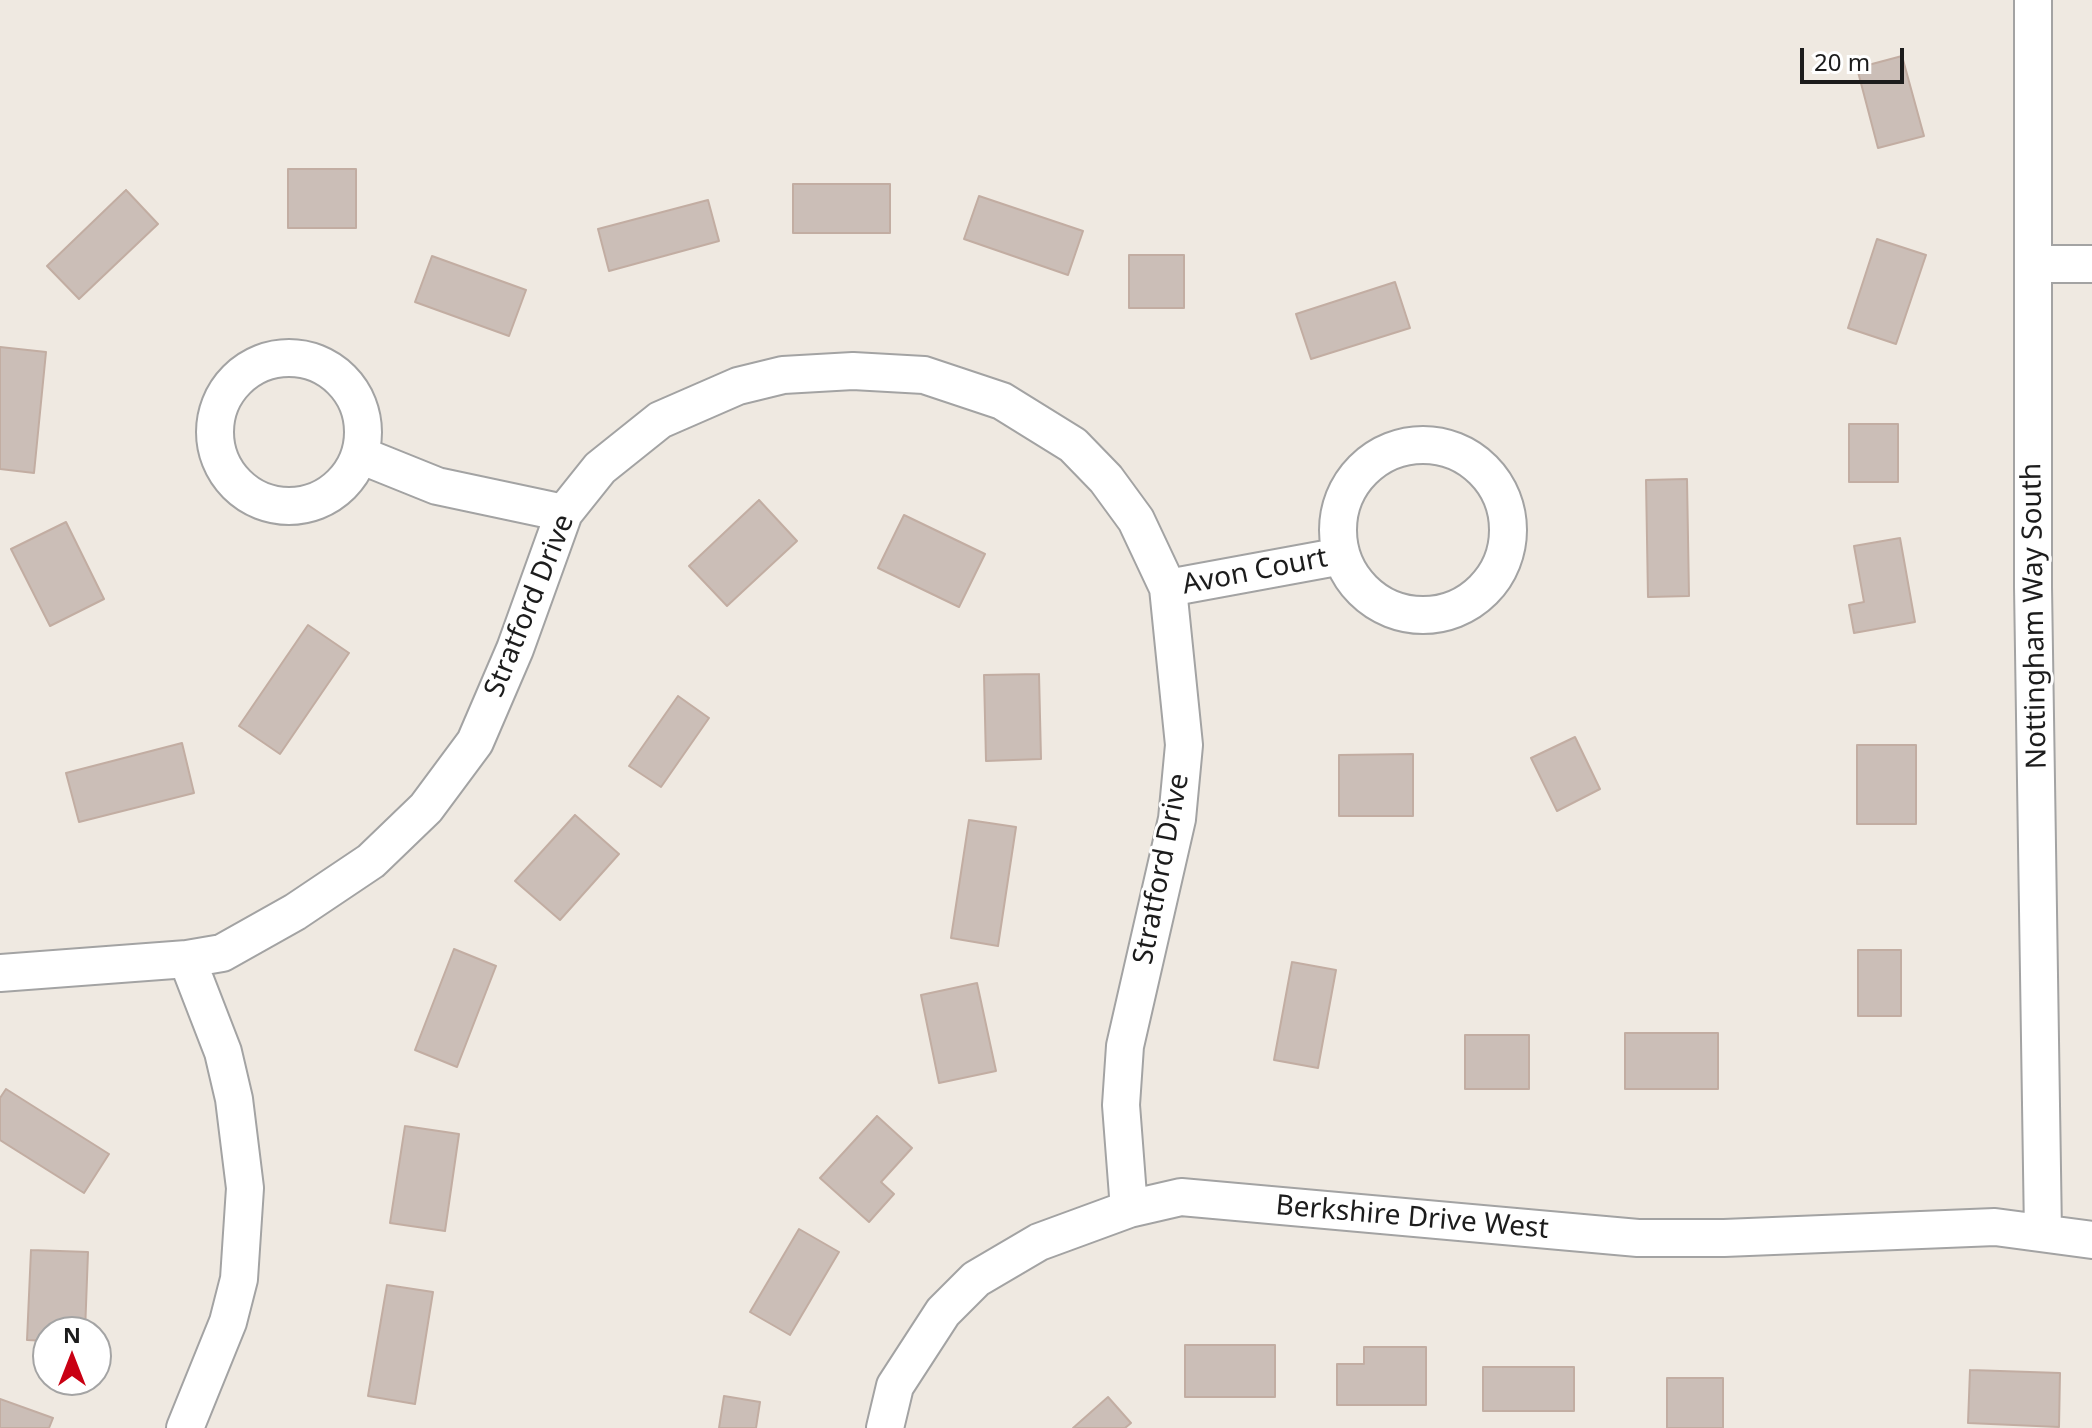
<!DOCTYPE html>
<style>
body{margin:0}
#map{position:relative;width:2092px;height:1428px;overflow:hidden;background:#efe9e1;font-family:"Noto Sans",sans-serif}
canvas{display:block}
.north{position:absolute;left:32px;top:1316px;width:80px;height:80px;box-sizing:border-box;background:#fff;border:2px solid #a4a4a4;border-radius:50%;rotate:0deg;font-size:22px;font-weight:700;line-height:32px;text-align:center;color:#1c1c1c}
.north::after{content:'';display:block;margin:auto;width:28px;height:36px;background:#c90013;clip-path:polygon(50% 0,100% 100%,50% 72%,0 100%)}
.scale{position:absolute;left:1800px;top:48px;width:104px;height:36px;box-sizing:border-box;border:4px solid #1c1c1c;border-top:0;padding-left:10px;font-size:24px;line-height:28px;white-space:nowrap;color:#1c1c1c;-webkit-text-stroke:6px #fff;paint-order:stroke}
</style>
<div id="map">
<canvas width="2092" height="1428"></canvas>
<div class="north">N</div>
<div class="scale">20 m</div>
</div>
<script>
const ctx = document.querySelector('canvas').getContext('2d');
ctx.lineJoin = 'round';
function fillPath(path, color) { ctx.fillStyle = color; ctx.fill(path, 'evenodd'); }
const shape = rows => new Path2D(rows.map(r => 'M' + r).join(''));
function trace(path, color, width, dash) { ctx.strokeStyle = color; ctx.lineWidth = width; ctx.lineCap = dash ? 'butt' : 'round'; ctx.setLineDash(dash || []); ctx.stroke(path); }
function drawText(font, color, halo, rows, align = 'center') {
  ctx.font = font + ' "Noto Sans",sans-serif'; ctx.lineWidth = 6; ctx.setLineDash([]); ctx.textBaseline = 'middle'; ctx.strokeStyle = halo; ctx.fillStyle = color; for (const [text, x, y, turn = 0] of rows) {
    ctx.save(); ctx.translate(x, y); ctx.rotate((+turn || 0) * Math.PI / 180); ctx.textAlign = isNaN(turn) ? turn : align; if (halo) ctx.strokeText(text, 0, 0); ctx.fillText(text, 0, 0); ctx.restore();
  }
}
const building = shape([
 [1902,56,1924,136,1878,148,1857,68,1902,56],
 [288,169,356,169,356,228,288,228,288,169],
 [793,184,890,184,890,233,793,233,793,184],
 [126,190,158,224,79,299,47,266,126,190],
 [979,196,1083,231,1068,275,964,239,979,196],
 [708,200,719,241,609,271,598,229,708,200],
 [1877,239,1926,255,1896,344,1848,328,1877,239],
 [1129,255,1184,255,1184,308,1129,308,1129,255],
 [432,256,526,290,509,336,415,302,432,256],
 [1395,282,1410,328,1311,359,1296,314,1395,282],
 [0,347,46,352,34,473,0,469,0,347],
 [1849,424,1898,424,1898,482,1849,482,1849,424],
 [1687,479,1689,596,1648,597,1646,480,1687,479],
 [759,500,797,541,727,606,689,566,759,500],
 [904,515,985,554,959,607,878,568,904,515],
 [66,522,104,599,50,626,11,549,66,522],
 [1900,538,1915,622,1854,633,1849,605,1864,602,1854,546,1900,538],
 [308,625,349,653,280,754,239,726,308,625],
 [1039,674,1041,759,986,761,984,675,1039,674],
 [678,696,709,718,661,787,629,766,678,696],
 [1575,737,1600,789,1557,811,1531,758,1575,737],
 [182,743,194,793,79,822,66,773,182,743],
 [1857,745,1916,745,1916,824,1857,824,1857,745],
 [1413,754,1413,816,1339,816,1339,755,1413,754],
 [575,815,619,854,560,920,515,881,575,815],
 [969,820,1016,827,998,946,951,938,969,820],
 [454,949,496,966,457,1067,415,1050,454,949],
 [1858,950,1901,950,1901,1016,1858,1016,1858,950],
 [1292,962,1336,970,1318,1068,1274,1060,1292,962],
 [977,983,996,1071,939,1083,921,995,977,983],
 [1625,1033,1718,1033,1718,1089,1625,1089,1625,1033],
 [1465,1035,1529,1035,1529,1089,1465,1089,1465,1035],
 [6,1089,109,1154,84,1193,0,1140,0,1098,6,1089],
 [877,1116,912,1148,881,1182,894,1194,869,1222,820,1178,877,1116],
 [405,1126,459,1134,445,1231,390,1223,405,1126],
 [799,1229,839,1252,790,1335,750,1312,799,1229],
 [31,1250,88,1252,85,1332,48,1332,48,1341,27,1340,31,1250],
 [387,1285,433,1292,415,1404,368,1396,387,1285],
 [1185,1345,1275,1345,1275,1397,1185,1397,1185,1345],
 [1364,1347,1426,1347,1426,1405,1337,1405,1337,1364,1364,1364,1364,1347],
 [1483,1367,1574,1367,1574,1411,1483,1411,1483,1367],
 [1970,1370,2060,1373,2059,1427,1968,1423,1970,1370],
 [1667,1378,1723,1378,1723,1428,1667,1428,1667,1378],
 [724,1396,760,1402,756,1428,719,1428,724,1396],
 [1108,1397,1131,1423,1125,1428,1073,1428,1108,1397],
 [0,1399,53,1418,49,1428,0,1428,0,1399]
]);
fillPath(building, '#cbbeb7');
trace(building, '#c2ada2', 2);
const minor = shape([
 [2033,0,2033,587,2043,1233],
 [2033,264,2092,264],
 '215 432a74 74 0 1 1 148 0a74 74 0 1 1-148 0Z',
 '1338 530a85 85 0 1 1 170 0a85 85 0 1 1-170 0Z',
 [360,455,437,486,564,513],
 [1168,588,1342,556],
 [0,973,187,959,222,953,295,912,371,861,426,808,475,742,515,649,564,513,600,468,660,420,738,386,783,375,853,371,924,375,1002,401,1073,445,1106,479,1136,520,1168,588,1184,745,1177,819,1125,1046,1121,1105,1129,1209],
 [185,1428,228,1322,239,1279,245,1188,234,1099,223,1052,187,959],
 [885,1428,895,1386,943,1312,976,1279,1039,1242,1129,1209,1181,1197,1638,1238,1724,1238,1995,1227,2092,1240]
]);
trace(minor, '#a3a3a3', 40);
trace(minor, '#fff', 36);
drawText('28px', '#1c1c1c', '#fff', [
 ["Avon Court",1255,572,-11],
 ["Stratford Drive",530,606,-68],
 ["Nottingham Way South",2035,616,-91],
 ["Stratford Drive",1162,869,-79],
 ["Berkshire Drive West",1412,1218,5]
]);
</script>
